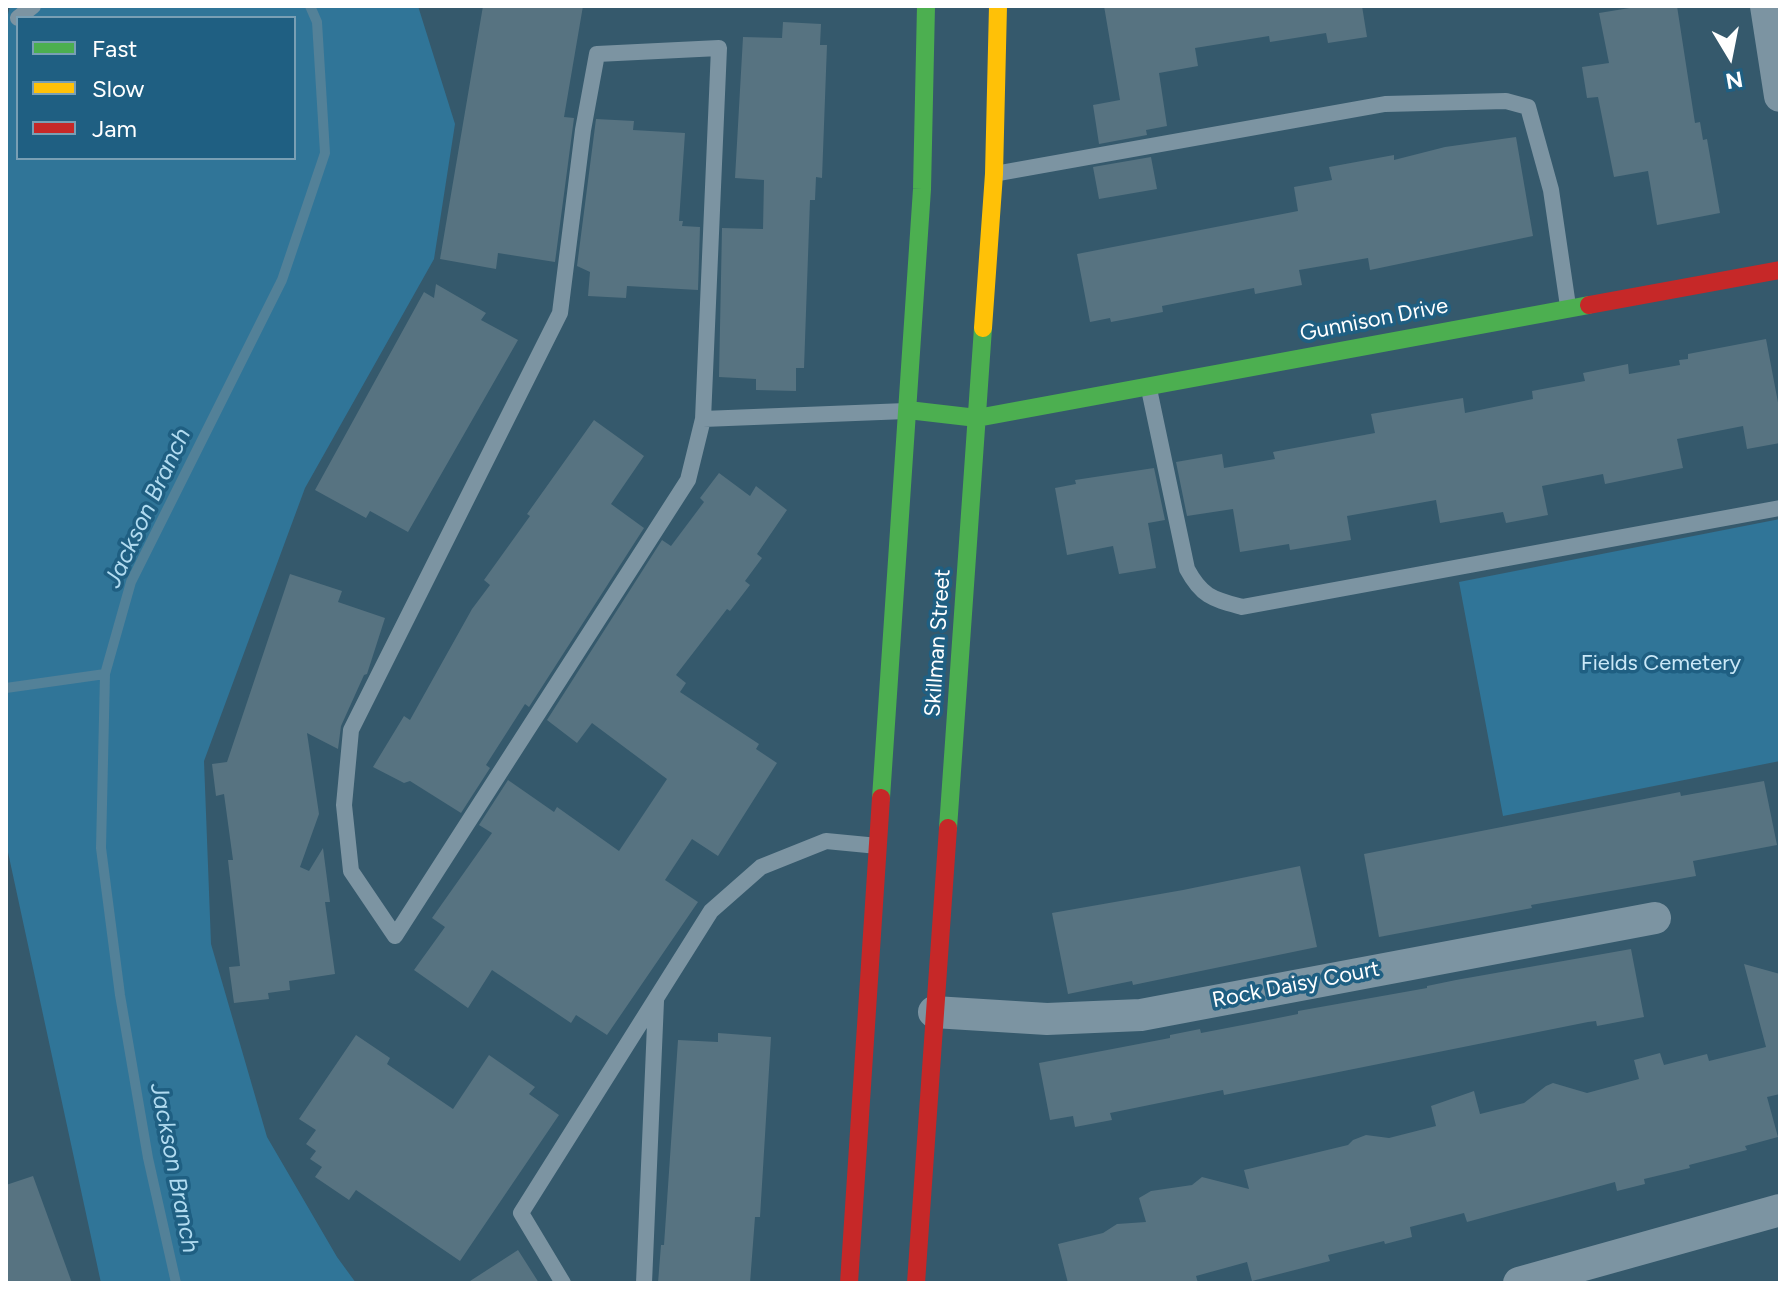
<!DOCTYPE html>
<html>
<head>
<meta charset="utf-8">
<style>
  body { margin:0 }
  #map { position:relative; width:1786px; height:1289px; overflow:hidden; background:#35596c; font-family:Figtree,sans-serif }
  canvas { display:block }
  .frame { position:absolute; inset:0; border:8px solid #fff; pointer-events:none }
  .legend { position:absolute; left:16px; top:16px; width:280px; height:144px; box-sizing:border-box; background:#1f5f82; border:2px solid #799fb4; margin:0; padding:10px 14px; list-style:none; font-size:24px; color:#fff }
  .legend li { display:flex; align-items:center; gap:16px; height:40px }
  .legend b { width:40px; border:2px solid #799fb4 }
  .north { position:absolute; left:1690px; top:16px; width:80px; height:80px; -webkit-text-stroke:6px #1f5f82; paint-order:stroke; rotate:170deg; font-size:22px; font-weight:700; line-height:32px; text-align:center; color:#fff }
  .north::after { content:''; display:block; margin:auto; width:28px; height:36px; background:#fff; clip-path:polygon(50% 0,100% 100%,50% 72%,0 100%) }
</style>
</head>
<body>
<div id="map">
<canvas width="1786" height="1289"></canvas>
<div class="frame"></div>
<ul class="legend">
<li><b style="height:10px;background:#4caf50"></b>Fast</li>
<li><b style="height:10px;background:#ffc107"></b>Slow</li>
<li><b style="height:10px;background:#c62828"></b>Jam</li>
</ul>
<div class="north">N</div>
</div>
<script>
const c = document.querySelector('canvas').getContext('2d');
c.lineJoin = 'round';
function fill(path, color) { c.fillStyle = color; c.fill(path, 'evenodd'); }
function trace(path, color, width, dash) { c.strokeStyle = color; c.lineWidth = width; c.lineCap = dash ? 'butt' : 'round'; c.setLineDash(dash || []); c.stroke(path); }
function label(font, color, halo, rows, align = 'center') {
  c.font = font + ' Figtree,sans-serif'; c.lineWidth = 7; c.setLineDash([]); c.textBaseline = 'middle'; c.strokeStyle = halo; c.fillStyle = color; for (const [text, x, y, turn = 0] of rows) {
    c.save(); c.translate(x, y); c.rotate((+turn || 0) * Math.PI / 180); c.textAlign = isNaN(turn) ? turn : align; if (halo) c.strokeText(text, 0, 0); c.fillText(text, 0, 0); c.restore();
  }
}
const green = new Path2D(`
  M 10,6 L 418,6 L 455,124 L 434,259 L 305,488 L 204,761 L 211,944 L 267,1137 L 337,1257 L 356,1283 L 101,1283 L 6,843 L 6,23 ZM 18,18 L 294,18 L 294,158 L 18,158 Z
  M 1780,519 L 1780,761 L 1503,816 L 1459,582 Z`);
const stream = new Path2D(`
  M 6,688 L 105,674
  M 176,1283 L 148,1158 L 120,995 L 101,848 L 105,674 L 131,582 L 282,280 L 325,153 L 317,22 L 310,6`);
const building = new Path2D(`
  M 483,6 L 583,6 L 564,117 L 574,118 L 555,262 L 498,253 L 496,269 L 440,259 Z
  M 1104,6 L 1362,6 L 1367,37 L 1328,43 L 1326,33 L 1270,42 L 1269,36 L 1195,48 L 1198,66 L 1159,73 L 1167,126 L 1146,130 L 1147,135 L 1099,144 L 1093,105 L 1120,100 Z
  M 1642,6 L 1677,6 L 1695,123 L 1700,122 L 1703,140 L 1707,139 L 1720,213 L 1657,225 L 1648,171 L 1614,177 L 1598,97 L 1587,98 L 1582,67 L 1609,63 L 1599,13 Z
  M 783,22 L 821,24 L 820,45 L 827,45 L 822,178 L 816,177 L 815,200 L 810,200 L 804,368 L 796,368 L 796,391 L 756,390 L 756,379 L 719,377 L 722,228 L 763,229 L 764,180 L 735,178 L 743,37 L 782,38 Z
  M 596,119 L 634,121 L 633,130 L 685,133 L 679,221 L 683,221 L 682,226 L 700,227 L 698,290 L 627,286 L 626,298 L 588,296 L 590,272 L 577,266 Z
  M 1516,137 L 1533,236 L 1370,270 L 1368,258 L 1299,270 L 1302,285 L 1255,294 L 1254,288 L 1162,306 L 1163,312 L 1111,322 L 1110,318 L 1090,322 L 1077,254 L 1298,211 L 1294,187 L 1332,180 L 1329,167 L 1394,155 L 1394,160 L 1445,147 Z
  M 1151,157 L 1157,189 L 1099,199 L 1093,167 Z
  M 436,284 L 486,313 L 481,320 L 518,340 L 408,532 L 370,511 L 366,518 L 315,490 L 424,292 L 434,298 Z
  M 1766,339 L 1780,413 L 1780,443 L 1747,449 L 1743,426 L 1677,439 L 1683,468 L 1605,484 L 1603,474 L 1542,486 L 1548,515 L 1506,523 L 1503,512 L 1440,523 L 1436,500 L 1347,516 L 1351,540 L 1290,550 L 1289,544 L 1240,552 L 1233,509 L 1187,516 L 1176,462 L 1222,454 L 1224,468 L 1275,459 L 1273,452 L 1375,433 L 1371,414 L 1463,398 L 1465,413 L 1533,399 L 1532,391 L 1585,381 L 1583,373 L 1628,364 L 1629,374 L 1680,365 L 1679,360 L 1688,359 L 1688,354 Z
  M 594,420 L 644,456 L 611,504 L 644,528 L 529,707 L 525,704 L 486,765 L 490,768 L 461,813 L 410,781 L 404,783 L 373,767 L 404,716 L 410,720 L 472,609 L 490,585 L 484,580 L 530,516 L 527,514 Z
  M 1154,468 L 1165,520 L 1148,523 L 1156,568 L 1119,574 L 1113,546 L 1067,555 L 1055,488 L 1076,484 L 1075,480 Z
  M 719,473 L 750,496 L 756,486 L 787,510 L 757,554 L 762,558 L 745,581 L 750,585 L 730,611 L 727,609 L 676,675 L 686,683 L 680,692 L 759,744 L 756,749 L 777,763 L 718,856 L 692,839 L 665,880 L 698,902 L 607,1035 L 576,1015 L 571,1023 L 492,970 L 468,1008 L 414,970 L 445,927 L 432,918 L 492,833 L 479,825 L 508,780 L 554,812 L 557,807 L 619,851 L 667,779 L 592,723 L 577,743 L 547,720 L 662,540 L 671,546 L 704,502 L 700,498 Z
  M 290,574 L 342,591 L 338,602 L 385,618 L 367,674 L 364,675 L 341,726 L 338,749 L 307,733 L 319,814 L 300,867 L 309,871 L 323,848 L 330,902 L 325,902 L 335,974 L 289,981 L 290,990 L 268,993 L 269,999 L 234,1003 L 229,967 L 240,966 L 228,860 L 233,860 L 224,794 L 216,796 L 212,764 L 227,762 Z
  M 1764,781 L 1777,845 L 1693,861 L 1696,876 L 1531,905 L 1532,908 L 1379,937 L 1364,854 L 1680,792 L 1681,796 Z
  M 1300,866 L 1317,947 L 1133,985 L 1132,981 L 1068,994 L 1052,913 L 1183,890 Z
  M 1631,949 L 1644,1017 L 1597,1026 L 1596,1021 L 1588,1022 L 1224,1095 L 1223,1090 L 1110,1113 L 1112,1120 L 1075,1127 L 1073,1116 L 1050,1120 L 1039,1063 L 1170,1038 L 1170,1035 L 1200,1029 L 1201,1033 L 1253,1023 L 1298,1014 L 1298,1011 L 1427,988 L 1427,986 L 1456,980 Z
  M 1744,964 L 1780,974 L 1780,1094 L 1767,1097 L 1778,1137 L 1745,1146 L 1747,1150 L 1689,1165 L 1690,1168 L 1644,1179 L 1645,1184 L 1617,1191 L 1615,1182 L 1467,1222 L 1464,1213 L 1410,1227 L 1412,1237 L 1385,1244 L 1384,1241 L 1328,1255 L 1330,1261 L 1252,1281 L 1247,1262 L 1196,1276 L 1198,1283 L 1068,1283 L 1058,1244 L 1103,1233 L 1117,1224 L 1146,1222 L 1139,1198 L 1151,1191 L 1192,1185 L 1202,1177 L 1249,1189 L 1244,1170 L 1348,1145 L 1353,1140 L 1366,1135 L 1389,1138 L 1436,1126 L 1431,1106 L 1474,1091 L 1480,1114 L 1524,1103 L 1546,1086 L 1553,1083 L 1587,1093 L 1639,1079 L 1634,1060 L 1660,1053 L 1664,1065 L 1707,1054 L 1709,1061 L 1766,1047 Z
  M 718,1033 L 771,1037 L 760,1217 L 755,1217 L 750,1283 L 658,1283 L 661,1245 L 664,1245 L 678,1040 L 718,1042 Z
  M 356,1035 L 390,1058 L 387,1064 L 453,1109 L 489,1055 L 535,1087 L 529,1094 L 559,1115 L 460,1261 L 356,1190 L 349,1200 L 315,1177 L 322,1167 L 310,1159 L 316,1151 L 306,1144 L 316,1130 L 299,1119 Z
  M 33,1176 L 72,1283 L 6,1283 L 6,1185 Z
  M 518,1250 L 539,1283 L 467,1283 Z`);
const lane = new Path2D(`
  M 18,18 L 33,6
  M 994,174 L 1385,104 L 1506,101 L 1528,107 L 1551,190 L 1568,306
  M 1149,389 L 1187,569 C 1202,597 1213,599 1242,607 L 1780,508
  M 703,419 L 688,480 L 395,936 L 351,871 L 344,805 L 351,730 L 560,313 L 583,130 L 597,54 L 719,48 L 703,419 L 906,411
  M 563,1283 L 521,1213 L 711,911 L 761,867 L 826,841 L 878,846
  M 644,1283 L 656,1001`);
const street = new Path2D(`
  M 1766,6 L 1780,96
  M 934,1012 L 1047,1019 L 1141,1015 L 1655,918
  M 1519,1283 L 1780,1210`);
const fast = new Path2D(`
  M 908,410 L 977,418 L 1589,305
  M 881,798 L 922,189 L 926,6
  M 948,828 L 983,328`);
const slow = new Path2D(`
  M 983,328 L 994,174 L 998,6`);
const jam = new Path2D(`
  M 1589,305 L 1780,270
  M 849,1283 L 881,798
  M 916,1283 L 948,828`);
const streetNames = [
  ["Gunnison Drive",1374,320,-11],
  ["Skillman Street",938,643,-86],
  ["Rock Daisy Court",1296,985,-11]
];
const parkNames = [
  ["Fields Cemetery",1661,664]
];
const waterNames = [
  ["Jackson Branch",148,508,-65],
  ["Jackson Branch",174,1168,79]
];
fill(green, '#307598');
trace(stream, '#538198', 10);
fill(building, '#577381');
trace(lane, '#7c94a2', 16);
trace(street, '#7c94a2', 32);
trace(fast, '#4caf50', 18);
trace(slow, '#ffc107', 18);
trace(jam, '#c62828', 18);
label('22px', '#fff', '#1f5f82', streetNames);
label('22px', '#cae8f7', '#1f5f82', parkNames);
label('italic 24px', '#b1dbf0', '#1f5f82', waterNames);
</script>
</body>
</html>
